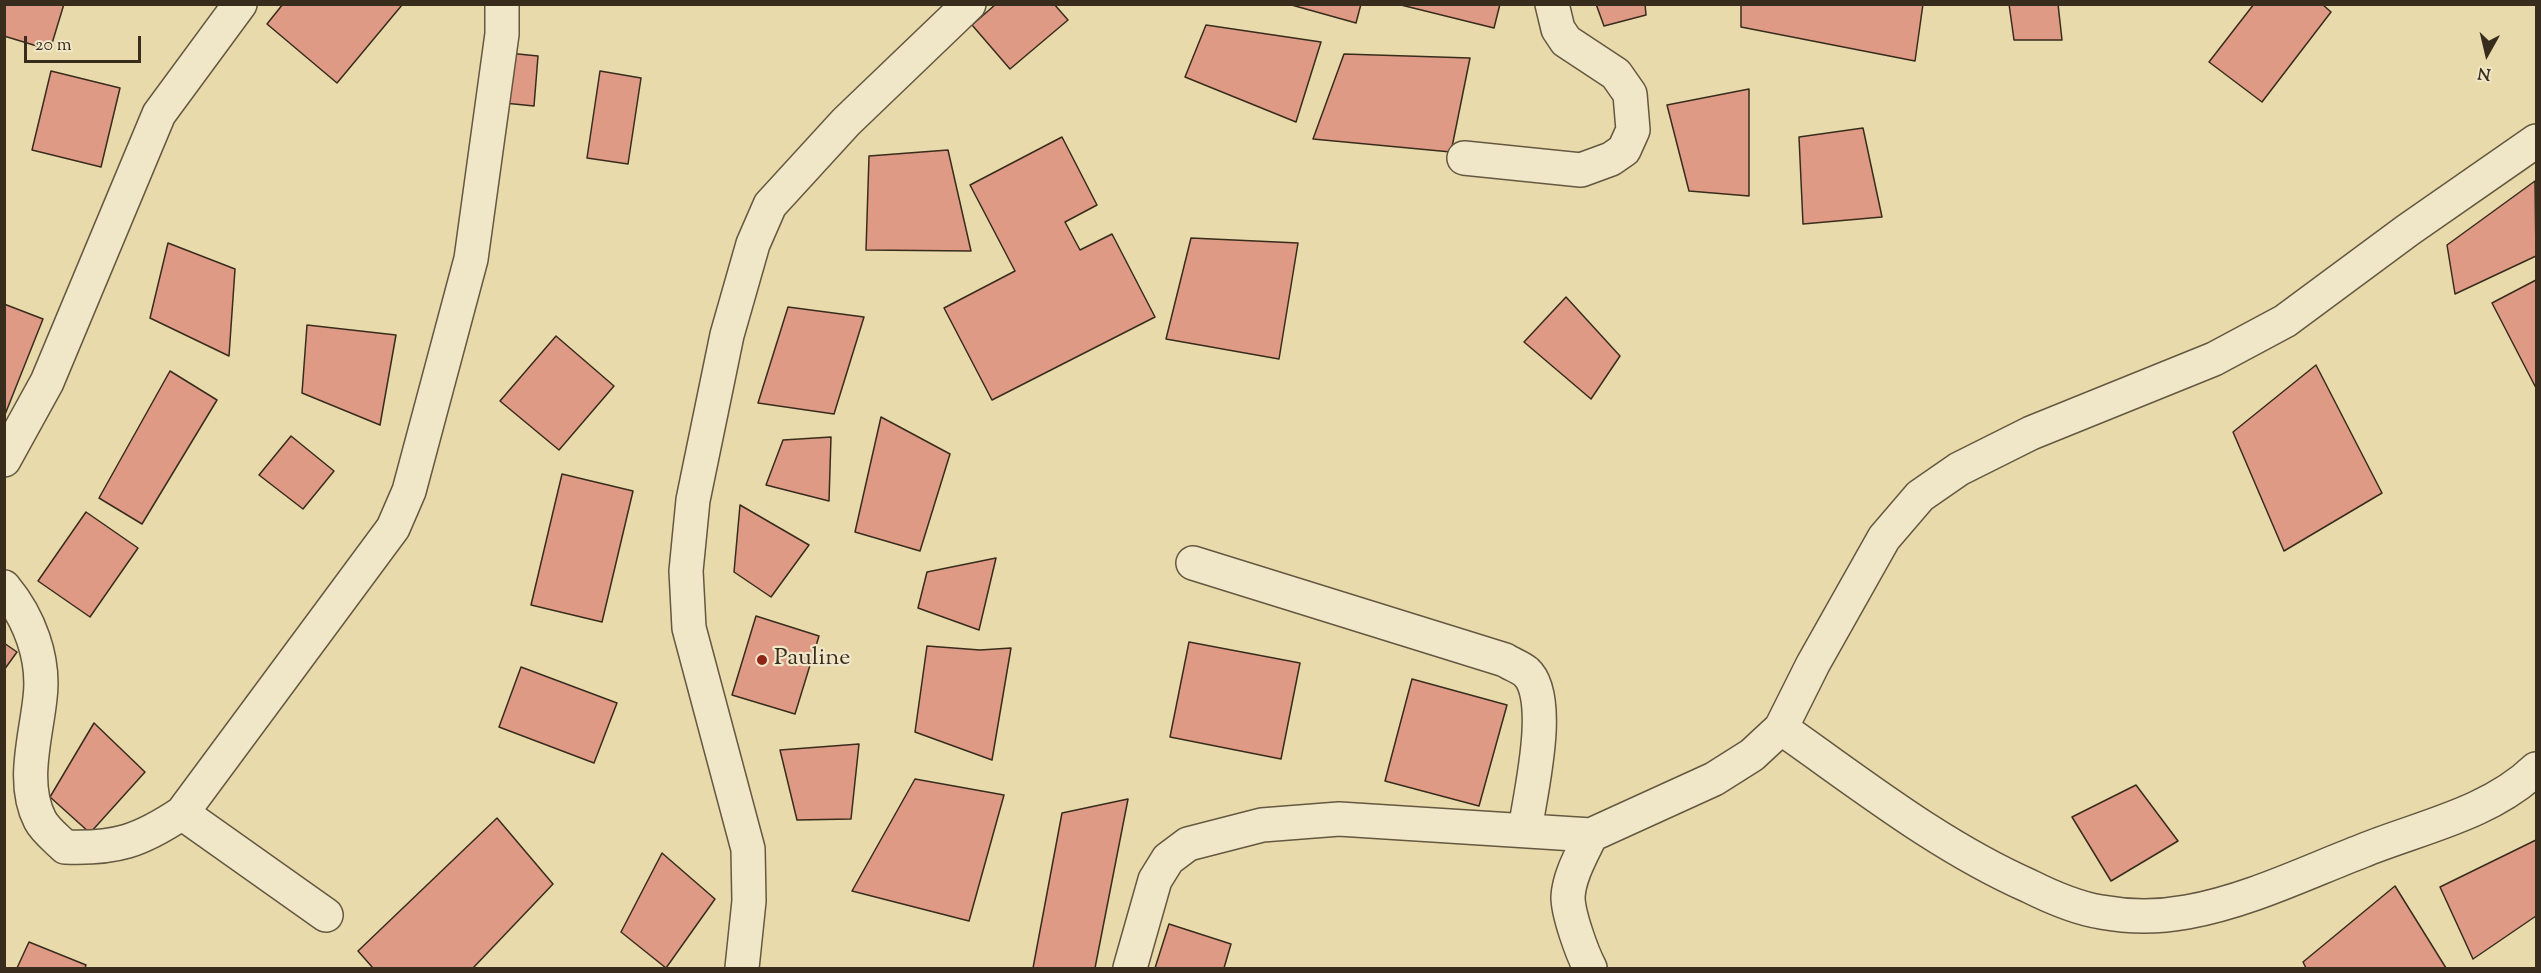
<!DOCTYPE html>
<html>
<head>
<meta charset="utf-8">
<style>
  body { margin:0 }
  #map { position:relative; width:2541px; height:973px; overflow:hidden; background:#e8daab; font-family:"Sorts Mill Goudy",serif }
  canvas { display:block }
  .frame { position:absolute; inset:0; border:6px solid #382c1d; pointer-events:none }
  .north { position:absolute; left:2457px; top:24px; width:60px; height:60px; -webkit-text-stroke:4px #f0e7c8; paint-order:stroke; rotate:188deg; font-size:16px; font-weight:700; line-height:24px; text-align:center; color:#382c1d }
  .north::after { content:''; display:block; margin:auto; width:21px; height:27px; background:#382c1d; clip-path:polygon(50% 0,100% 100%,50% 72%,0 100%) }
  .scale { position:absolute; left:24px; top:36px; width:117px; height:27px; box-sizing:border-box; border:3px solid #382c1d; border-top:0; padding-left:8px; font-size:18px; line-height:21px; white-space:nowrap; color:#382c1d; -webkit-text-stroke:4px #f0e7c8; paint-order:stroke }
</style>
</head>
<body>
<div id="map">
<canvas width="2541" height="973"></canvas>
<div class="frame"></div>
<div class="north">N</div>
<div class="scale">20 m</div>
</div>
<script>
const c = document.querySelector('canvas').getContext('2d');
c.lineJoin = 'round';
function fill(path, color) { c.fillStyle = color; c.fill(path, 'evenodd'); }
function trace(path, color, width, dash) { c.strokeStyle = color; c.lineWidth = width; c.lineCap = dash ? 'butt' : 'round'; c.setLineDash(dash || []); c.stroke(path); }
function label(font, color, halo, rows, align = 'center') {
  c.font = font + ' "Sorts Mill Goudy",serif'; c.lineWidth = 4.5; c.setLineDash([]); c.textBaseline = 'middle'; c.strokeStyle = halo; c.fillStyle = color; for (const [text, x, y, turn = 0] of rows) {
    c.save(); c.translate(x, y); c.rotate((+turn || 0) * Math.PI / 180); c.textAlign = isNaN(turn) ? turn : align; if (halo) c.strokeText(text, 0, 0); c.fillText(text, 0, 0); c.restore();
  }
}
const building = new Path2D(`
  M 4,4 L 64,4 L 50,50 L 4,36 Z
  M 283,4 L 401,4 L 402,5 L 337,83 L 267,24 Z
  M 996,4 L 1054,4 L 1068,20 L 1010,69 L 972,25 Z
  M 1288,4 L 1361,4 L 1356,23 Z
  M 1397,4 L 1500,4 L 1494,28 Z
  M 1596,4 L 1645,4 L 1646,15 L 1604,26 Z
  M 1741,4 L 1923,4 L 1915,61 L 1741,27 Z
  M 2009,4 L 2058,4 L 2062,40 L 2014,40 Z
  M 2254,4 L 2322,4 L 2331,12 L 2262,102 L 2209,62 Z
  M 1206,25 L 1321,42 L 1296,122 L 1185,77 Z
  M 508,53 L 538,56 L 534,106 L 504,103 Z
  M 1344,54 L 1470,58 L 1451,152 L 1313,139 Z
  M 51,71 L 120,88 L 101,167 L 32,150 Z
  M 600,71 L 641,78 L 628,164 L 587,158 Z
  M 1749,89 L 1749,196 L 1689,191 L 1667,105 Z
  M 1863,128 L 1882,217 L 1803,224 L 1799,137 Z
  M 1062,137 L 1097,205 L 1065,222 L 1080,250 L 1112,234 L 1155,317 L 992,400 L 944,308 L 1015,271 L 970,185 Z
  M 948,150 L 971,251 L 866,250 L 869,156 Z
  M 2535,181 L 2536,256 L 2455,294 L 2447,245 Z
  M 1191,238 L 1298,243 L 1279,359 L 1166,339 Z
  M 168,243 L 235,269 L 229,356 L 150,318 Z
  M 2536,280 L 2536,388 L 2492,303 Z
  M 1566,297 L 1620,356 L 1591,399 L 1524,342 Z
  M 4,304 L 43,319 L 4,417 Z
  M 788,307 L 864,317 L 834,414 L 758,403 Z
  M 307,325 L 396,335 L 380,425 L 302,393 Z
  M 556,336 L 614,386 L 559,450 L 500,401 Z
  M 2316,365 L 2382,493 L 2284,551 L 2233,432 Z
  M 170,371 L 217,400 L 142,524 L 99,498 Z
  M 881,417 L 950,454 L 920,551 L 855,532 Z
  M 291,436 L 334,471 L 303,509 L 259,475 Z
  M 831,437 L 829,501 L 766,485 L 783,440 Z
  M 562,474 L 633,491 L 602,622 L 531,605 Z
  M 740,505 L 809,545 L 771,597 L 734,572 Z
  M 86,512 L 138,548 L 90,617 L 38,581 Z
  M 996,558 L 979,630 L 918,608 L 927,572 Z
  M 756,616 L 819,636 L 795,714 L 732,695 Z
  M 1189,642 L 1300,663 L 1281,759 L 1170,737 Z
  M 4,643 L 17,652 L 4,670 Z
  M 927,646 L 980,650 L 1011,648 L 992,760 L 915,732 Z
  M 521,667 L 617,703 L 594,763 L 499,727 Z
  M 1412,679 L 1507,705 L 1479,806 L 1385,781 Z
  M 94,723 L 145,772 L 90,833 L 50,797 Z
  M 859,744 L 851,819 L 797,820 L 780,750 Z
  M 915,779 L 1004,795 L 969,921 L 852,891 Z
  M 2136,785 L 2178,841 L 2111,881 L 2072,817 Z
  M 1128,799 L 1095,968 L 1033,968 L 1062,813 Z
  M 497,818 L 553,884 L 473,968 L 373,968 L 358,951 Z
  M 2536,840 L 2536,916 L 2473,959 L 2440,887 Z
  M 662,853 L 715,899 L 666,968 L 621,932 Z
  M 2395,886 L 2446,968 L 2306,968 L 2303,962 Z
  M 1169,924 L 1231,944 L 1224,968 L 1155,968 Z
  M 29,942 L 86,965 L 85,968 L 17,968 Z`);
const minor = new Path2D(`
  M 1464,158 L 1581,170 L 1611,159 L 1624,150 L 1633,130 L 1630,94 L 1616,74 L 1566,41 L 1558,29 L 1552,4
  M 4,460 L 47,382 L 159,114 L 240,4
  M 1193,563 L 1505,660 C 1511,664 1520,667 1526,672 C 1554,697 1530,795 1525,830
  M 4,587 C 29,617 45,658 40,698 C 36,737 21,783 40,820 C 45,830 57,839 65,847 C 116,849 140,841 182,813 L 393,528 L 409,491 L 471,259 L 502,34 L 502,4
  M 1781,728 C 1861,784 1939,846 2029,886 C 2051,897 2076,908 2101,912 C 2128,917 2160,917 2187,912 C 2248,901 2305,873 2362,851 C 2421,827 2489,814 2536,769
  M 182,813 L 326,915
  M 742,968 L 749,901 L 748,849 L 689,628 L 686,571 L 693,500 L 727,335 L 753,244 L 770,205 L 846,122 L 969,4
  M 1130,968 L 1155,880 L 1168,859 L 1188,844 L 1262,825 L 1339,819 L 1591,835
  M 1590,968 C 1582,953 1568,914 1568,897 C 1569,876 1582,854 1591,835 L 1714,779 L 1752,755 L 1781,728 L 1813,664 L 1884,538 L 1920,496 L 1959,469 L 2031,433 L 2214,359 L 2285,321 L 2408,230 L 2536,141`);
const markers = [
  [762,660,6,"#8f2418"]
];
const poiNames = [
  ["Pauline",774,660]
];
fill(building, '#df9a85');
trace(building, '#382c1d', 1.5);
trace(minor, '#645840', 36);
trace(minor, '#f0e7c8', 33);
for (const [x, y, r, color] of markers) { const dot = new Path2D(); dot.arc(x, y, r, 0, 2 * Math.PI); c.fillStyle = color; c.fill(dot); trace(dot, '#f0e7c8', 2); }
label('24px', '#382c1d', '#f0e7c8', poiNames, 'left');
</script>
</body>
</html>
